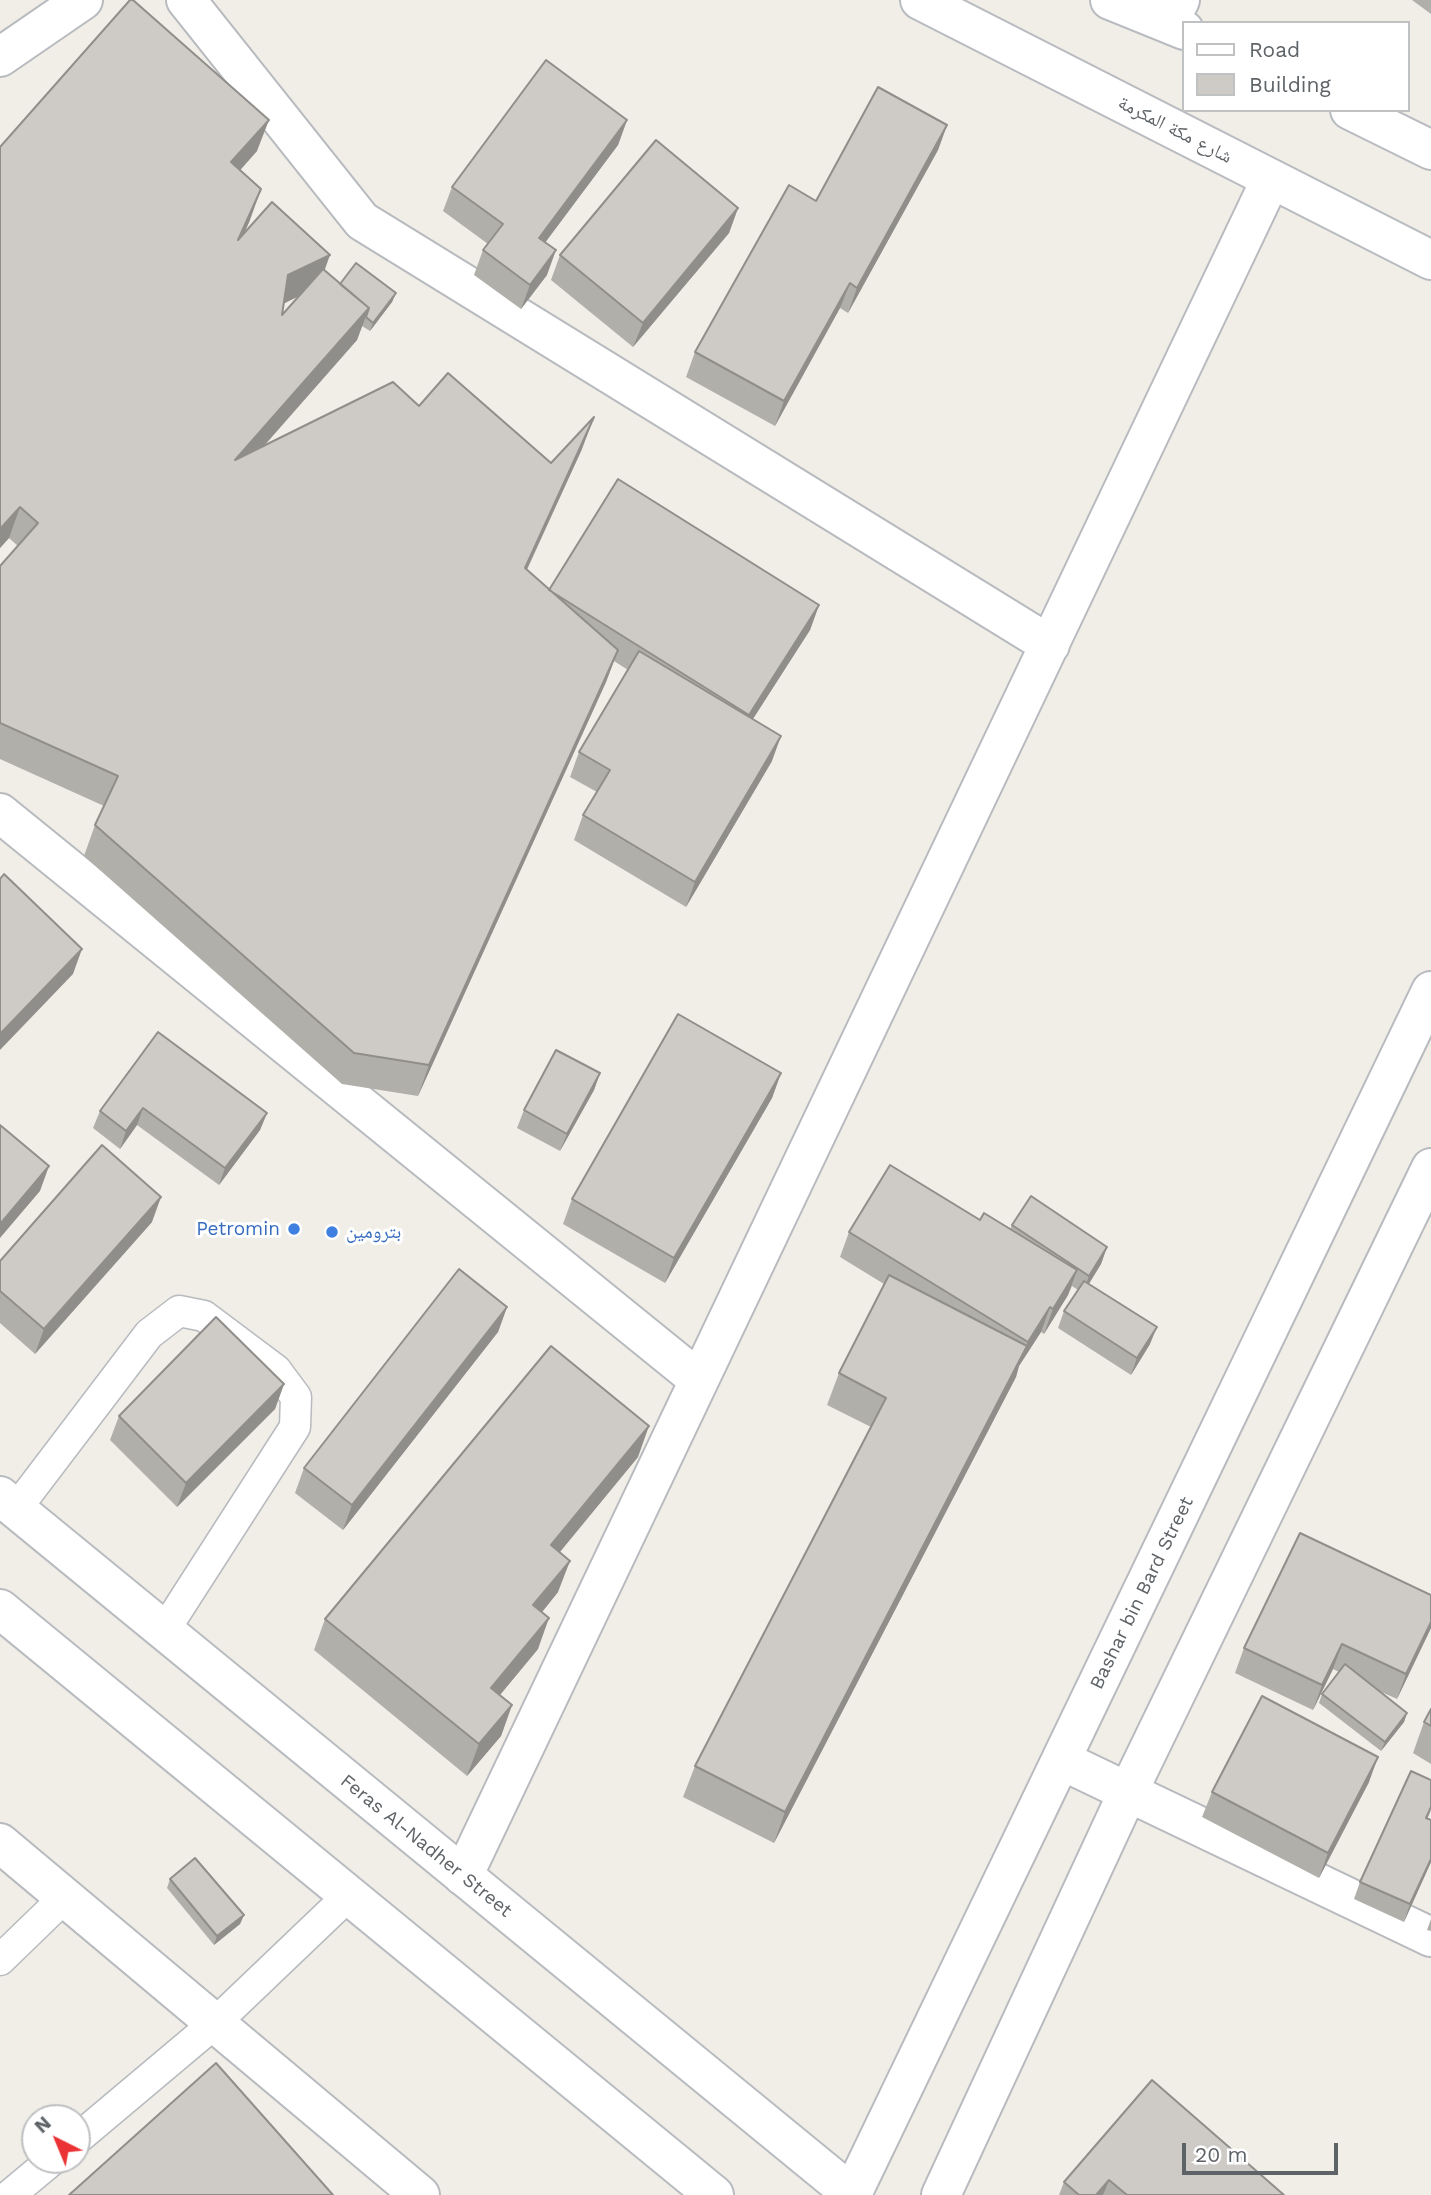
<!DOCTYPE html>
<html>
<head>
<meta charset="utf-8">
<style>
  body { margin:0 }
  #map { position:relative; width:1431px; height:2195px; overflow:hidden; background:#f1eee7; font-family:"Work Sans",sans-serif }
  canvas { display:block }
  .legend { position:absolute; left:1182px; top:21px; width:228px; height:91px; box-sizing:border-box; background:#fff; border:2px solid #bfc1c2; margin:0; padding:9px 12px; list-style:none; font-size:21px; color:#5e6367 }
  .legend li { display:flex; align-items:center; gap:14px; height:35px }
  .legend b { width:35px; border:2px solid #bfc1c2 }
  .north { position:absolute; left:21px; top:2104px; width:70px; height:70px; box-sizing:border-box; background:#fff; border:2px solid #bfc1c2; border-radius:50%; rotate:317deg; font-size:19px; font-weight:700; line-height:28px; text-align:center; color:#5e6367 }
  .north::after { content:''; display:block; margin:auto; width:24px; height:32px; background:#eb3336; clip-path:polygon(50% 0,100% 100%,50% 72%,0 100%) }
  .scale { position:absolute; left:1182px; top:2143px; width:156px; height:32px; box-sizing:border-box; border:4px solid #5e6367; border-top:0; padding-left:9px; font-size:21px; line-height:24px; white-space:nowrap; color:#5e6367; -webkit-text-stroke:5px #fff; paint-order:stroke }
</style>
</head>
<body>
<div id="map">
<canvas width="1431" height="2195"></canvas>
<ul class="legend">
<li><b style="height:9px;background:#fff"></b>Road</li>
<li><b style="height:19px;background:#cecbc6"></b>Building</li>
</ul>
<div class="north">N</div>
<div class="scale">20 m</div>
</div>
<script>
const c = document.querySelector('canvas').getContext('2d');
c.lineJoin = 'round';
function trace(path, color, width, dash) { c.strokeStyle = color; c.lineWidth = width; c.lineCap = dash ? 'butt' : 'round'; c.setLineDash(dash || []); c.stroke(path); }
function fill(path, color) { c.fillStyle = color; c.fill(path, 'evenodd'); }
function label(font, color, halo, rows, align = 'center') {
  c.font = font + ' "Work Sans","Noto Naskh Arabic",sans-serif'; c.lineWidth = 6; c.setLineDash([]); c.textBaseline = 'middle'; c.strokeStyle = halo; c.fillStyle = color; for (const [text, x, y, turn = 0] of rows) {
    c.save(); c.translate(x, y); c.rotate((+turn || 0) * Math.PI / 180); c.textAlign = isNaN(turn) ? turn : align; if (halo) c.strokeText(text, 0, 0); c.fillText(text, 0, 0); c.restore();
  }
}
const lane = new Path2D(`
  M 16,1509 L 149,1334 L 179,1311 L 204,1316 L 276,1370 L 296,1397 L 295,1427 L 164,1631
  M 0,1960 L 65,1897
  M 77,2139 L 215,2023 L 349,1895
  M 10,2195 L 52,2160`);
const street = new Path2D(`
  M 186,0 L 362,221 L 1050,645
  M 1169,22 L 1180,0
  M 0,57 L 83,0
  M 0,813 L 699,1380
  M 1061,1760 L 1431,1937
  M 0,1843 L 420,2195
  M 463,1876 L 1271,179
  M 852,2194 L 1431,991
  M 941,2195 L 1128,1792 L 1431,1168`);
const secondary = new Path2D(`
  M 920,0 L 1431,260
  M 1110,0 L 1184,30
  M 1350,110 L 1431,150
  M 0,1496 L 853,2195
  M 0,1609 L 714,2195`);
const wall = new Path2D(`
  M 1412,0 L 1431,0 L 1431,14 Z
  M 627,120 L 618,145 L 545,242 L 547,275 L 521,309 L 474,275 L 483,250 L 488,244 L 443,211 L 452,187 Z
  M 947,125 L 938,150 L 848,313 L 840,308 L 775,426 L 686,377 L 695,352 L 816,201 Z
  M 0,147 L 257,151 L 240,170 L 250,220 L 244,234 L 325,270 L 340,284 L 396,293 L 392,302 L 370,331 L 362,326 L 357,340 L 264,446 L 419,406 L 551,463 L 582,449 L 527,570 L 549,589 L 819,605 L 810,630 L 753,719 L 772,761 L 686,907 L 574,840 L 583,815 L 597,792 L 570,777 L 579,752 L 628,670 L 614,661 L 606,682 L 418,1096 L 342,1084 L 84,856 L 95,825 L 104,806 L 0,759 L 0,566 L 18,546 L 9,538 L 0,548 ZM 299,296 L 282,315 L 284,303 Z
  M 738,208 L 729,233 L 633,347 L 551,280 L 560,255 Z
  M 158,1032 L 267,1113 L 260,1130 L 219,1185 L 137,1125 L 120,1149 L 93,1128 L 100,1111 Z
  M 600,1073 L 594,1090 L 560,1151 L 517,1128 L 524,1110 Z
  M 781,1073 L 772,1098 L 665,1283 L 563,1224 L 572,1199 Z
  M 980,1220 L 1010,1229 L 1012,1225 L 1107,1247 L 1101,1264 L 1089,1284 L 1150,1344 L 1131,1375 L 1058,1328 L 1064,1311 L 1078,1290 L 1072,1286 L 1068,1295 L 1044,1334 L 1041,1332 L 1019,1366 L 1016,1377 L 774,1843 L 683,1797 L 695,1766 L 871,1427 L 827,1405 L 839,1373 L 884,1284 L 840,1257 L 849,1232 Z
  M 152,1222 L 35,1354 L 0,1323 L 0,1261 Z
  M 507,1307 L 498,1332 L 343,1530 L 295,1493 L 304,1468 Z
  M 284,1384 L 275,1409 L 177,1507 L 110,1440 L 119,1416 Z
  M 638,1457 L 560,1552 L 558,1592 L 542,1612 L 538,1649 L 500,1695 L 512,1705 L 501,1736 L 467,1776 L 314,1650 L 325,1619 Z
  M 1431,1628 L 1397,1699 L 1377,1690 L 1407,1713 L 1404,1722 L 1381,1751 L 1319,1703 L 1322,1694 L 1339,1672 L 1333,1669 L 1313,1710 L 1235,1673 L 1244,1648 Z
  M 1431,1709 L 1431,1764 L 1413,1753 L 1424,1722 Z
  M 1369,1782 L 1319,1878 L 1202,1817 L 1212,1792 Z
  M 1431,1811 L 1427,1819 L 1431,1862 L 1404,1922 L 1354,1899 L 1360,1882 Z
  M 170,1879 L 244,1915 L 240,1924 L 214,1945 L 167,1888 Z
  M 1431,1919 L 1431,1931 L 1427,1930 Z
  M 1152,2080 L 1284,2195 L 1059,2195 L 1064,2182 Z`);
const shadedWall = new Path2D(`
  M 269,120 L 257,151 L 220,193 L 231,162 Z
  M 627,120 L 618,145 L 530,263 L 539,238 Z
  M 947,125 L 938,150 L 848,313 L 857,288 Z
  M 261,189 L 250,220 L 227,272 L 238,240 Z
  M 738,208 L 729,233 L 633,347 L 643,323 Z
  M 556,250 L 547,275 L 521,309 L 530,285 Z
  M 330,255 L 319,286 L 277,307 L 288,275 Z
  M 850,283 L 840,308 L 775,426 L 784,401 Z
  M 396,293 L 392,302 L 370,331 L 373,323 Z
  M 369,308 L 357,340 L 224,491 L 235,460 Z
  M 594,417 L 582,449 L 513,599 L 525,568 Z
  M 20,507 L 9,538 L 0,548 L 0,529 Z
  M 819,605 L 810,630 L 740,739 L 749,715 Z
  M 618,650 L 606,682 L 418,1096 L 429,1065 Z
  M 781,736 L 772,761 L 686,907 L 695,882 Z
  M 82,949 L 73,974 L 0,1050 L 0,1034 Z
  M 600,1073 L 594,1090 L 560,1151 L 567,1134 Z
  M 781,1073 L 772,1098 L 665,1283 L 674,1258 Z
  M 143,1108 L 137,1125 L 120,1149 L 126,1131 Z
  M 267,1113 L 260,1130 L 219,1185 L 225,1168 Z
  M 49,1166 L 40,1191 L 0,1238 L 0,1224 Z
  M 161,1197 L 152,1222 L 35,1354 L 44,1329 Z
  M 1107,1247 L 1101,1264 L 1083,1293 L 1089,1276 Z
  M 1077,1270 L 1068,1295 L 1044,1334 L 1053,1309 Z
  M 507,1307 L 498,1332 L 343,1530 L 352,1505 Z
  M 1050,1307 L 1041,1332 L 1019,1366 L 1016,1377 L 774,1843 L 785,1812 L 1028,1342 Z
  M 1157,1327 L 1150,1344 L 1131,1375 L 1137,1358 Z
  M 284,1384 L 275,1409 L 177,1507 L 186,1483 Z
  M 649,1426 L 638,1457 L 540,1576 L 551,1545 Z
  M 570,1561 L 558,1592 L 522,1637 L 533,1605 Z
  M 549,1618 L 538,1649 L 480,1719 L 491,1688 Z
  M 1431,1622 L 1431,1628 L 1397,1699 L 1406,1674 Z
  M 1342,1644 L 1333,1669 L 1313,1710 L 1322,1685 Z
  M 512,1705 L 501,1736 L 467,1776 L 479,1744 Z
  M 1407,1713 L 1404,1722 L 1381,1751 L 1385,1742 Z
  M 1378,1757 L 1369,1782 L 1319,1878 L 1328,1853 Z
  M 1431,1859 L 1431,1862 L 1404,1922 L 1410,1904 Z
  M 244,1915 L 240,1924 L 214,1945 L 217,1936 Z
  M 1109,2180 L 1103,2195 L 1096,2195 Z`);
const building = new Path2D(`
  M 130,0 L 133,0 L 269,120 L 231,162 L 261,189 L 238,240 L 272,202 L 330,255 L 288,275 L 282,315 L 323,269 L 369,308 L 235,460 L 393,382 L 419,406 L 448,373 L 551,463 L 594,417 L 525,568 L 618,650 L 429,1065 L 354,1053 L 95,825 L 118,776 L 0,723 L 0,566 L 38,523 L 20,507 L 0,529 L 0,147 Z
  M 546,60 L 627,120 L 539,238 L 556,250 L 530,285 L 483,250 L 503,224 L 452,187 Z
  M 878,87 L 947,125 L 857,288 L 850,283 L 784,401 L 695,352 L 789,185 L 816,201 Z
  M 656,140 L 738,208 L 643,323 L 560,255 Z
  M 356,263 L 396,293 L 373,323 L 366,317 L 369,308 L 340,284 Z
  M 618,479 L 819,605 L 749,715 L 549,590 Z
  M 639,651 L 781,736 L 695,882 L 583,815 L 610,770 L 579,752 Z
  M 4,874 L 82,949 L 0,1034 L 0,879 Z
  M 678,1014 L 781,1073 L 674,1258 L 572,1199 Z
  M 158,1032 L 267,1113 L 225,1168 L 143,1108 L 126,1131 L 100,1111 Z
  M 556,1050 L 600,1073 L 567,1134 L 524,1110 Z
  M 0,1125 L 49,1166 L 0,1224 Z
  M 102,1145 L 161,1197 L 44,1329 L 0,1291 L 0,1261 Z
  M 890,1165 L 980,1220 L 984,1213 L 1077,1270 L 1053,1309 L 1050,1307 L 1028,1342 L 849,1232 Z
  M 1031,1196 L 1107,1247 L 1089,1276 L 1012,1225 Z
  M 459,1269 L 507,1307 L 352,1505 L 304,1468 Z
  M 889,1275 L 1027,1346 L 785,1812 L 695,1766 L 886,1398 L 839,1373 Z
  M 1084,1281 L 1157,1327 L 1137,1358 L 1064,1311 Z
  M 216,1317 L 284,1384 L 186,1483 L 119,1416 Z
  M 551,1346 L 649,1426 L 551,1545 L 570,1561 L 533,1605 L 549,1618 L 491,1688 L 512,1705 L 479,1744 L 325,1619 Z
  M 1300,1533 L 1431,1595 L 1431,1622 L 1406,1674 L 1342,1644 L 1322,1685 L 1244,1648 Z
  M 1345,1664 L 1407,1713 L 1385,1742 L 1322,1694 Z
  M 1262,1696 L 1378,1757 L 1328,1853 L 1212,1792 Z
  M 1431,1709 L 1431,1726 L 1424,1722 Z
  M 1411,1771 L 1431,1780 L 1431,1807 L 1426,1818 L 1431,1820 L 1431,1859 L 1410,1904 L 1360,1882 Z
  M 195,1858 L 244,1915 L 217,1936 L 170,1879 Z
  M 216,2063 L 333,2195 L 69,2195 Z
  M 1152,2080 L 1284,2195 L 1127,2195 L 1109,2180 L 1096,2195 L 1079,2195 L 1064,2182 Z`);
const markers = [
  [294,1229,7,"#3f7fe0"],
  [332,1232,7,"#3f7fe0"]
];
const streetNames = [
  ["شارع مكة المكرمة",1175,130,27],
  ["Bashar bin Bard Street",1142,1593,-64],
  ["Feras Al-Nadher Street",426,1846,39]
];
const shopNames = [
  ["Petromin",280,1229],
  ["بترومين",346,1232,"left"]
];
trace(lane, '#b7babe', 33);
trace(street, '#b7babe', 42);
trace(secondary, '#b8bcc1', 42);
trace(lane, '#fff', 30);
trace(street, '#fff', 38);
trace(secondary, '#fff', 38);
fill(wall, '#b1afaa');
fill(shadedWall, '#908e8b');
fill(building, '#cecbc6');
trace(building, '#908e8b', 2);
for (const [x, y, r, color] of markers) { const dot = new Path2D(); dot.arc(x, y, r, 0, 2 * Math.PI); c.fillStyle = color; c.fill(dot); trace(dot, '#fff', 2.5); }
label('19px', '#5e6367', '#fff', streetNames);
label('19px', '#366cbe', '#fff', shopNames, 'right');
</script>
</body>
</html>
